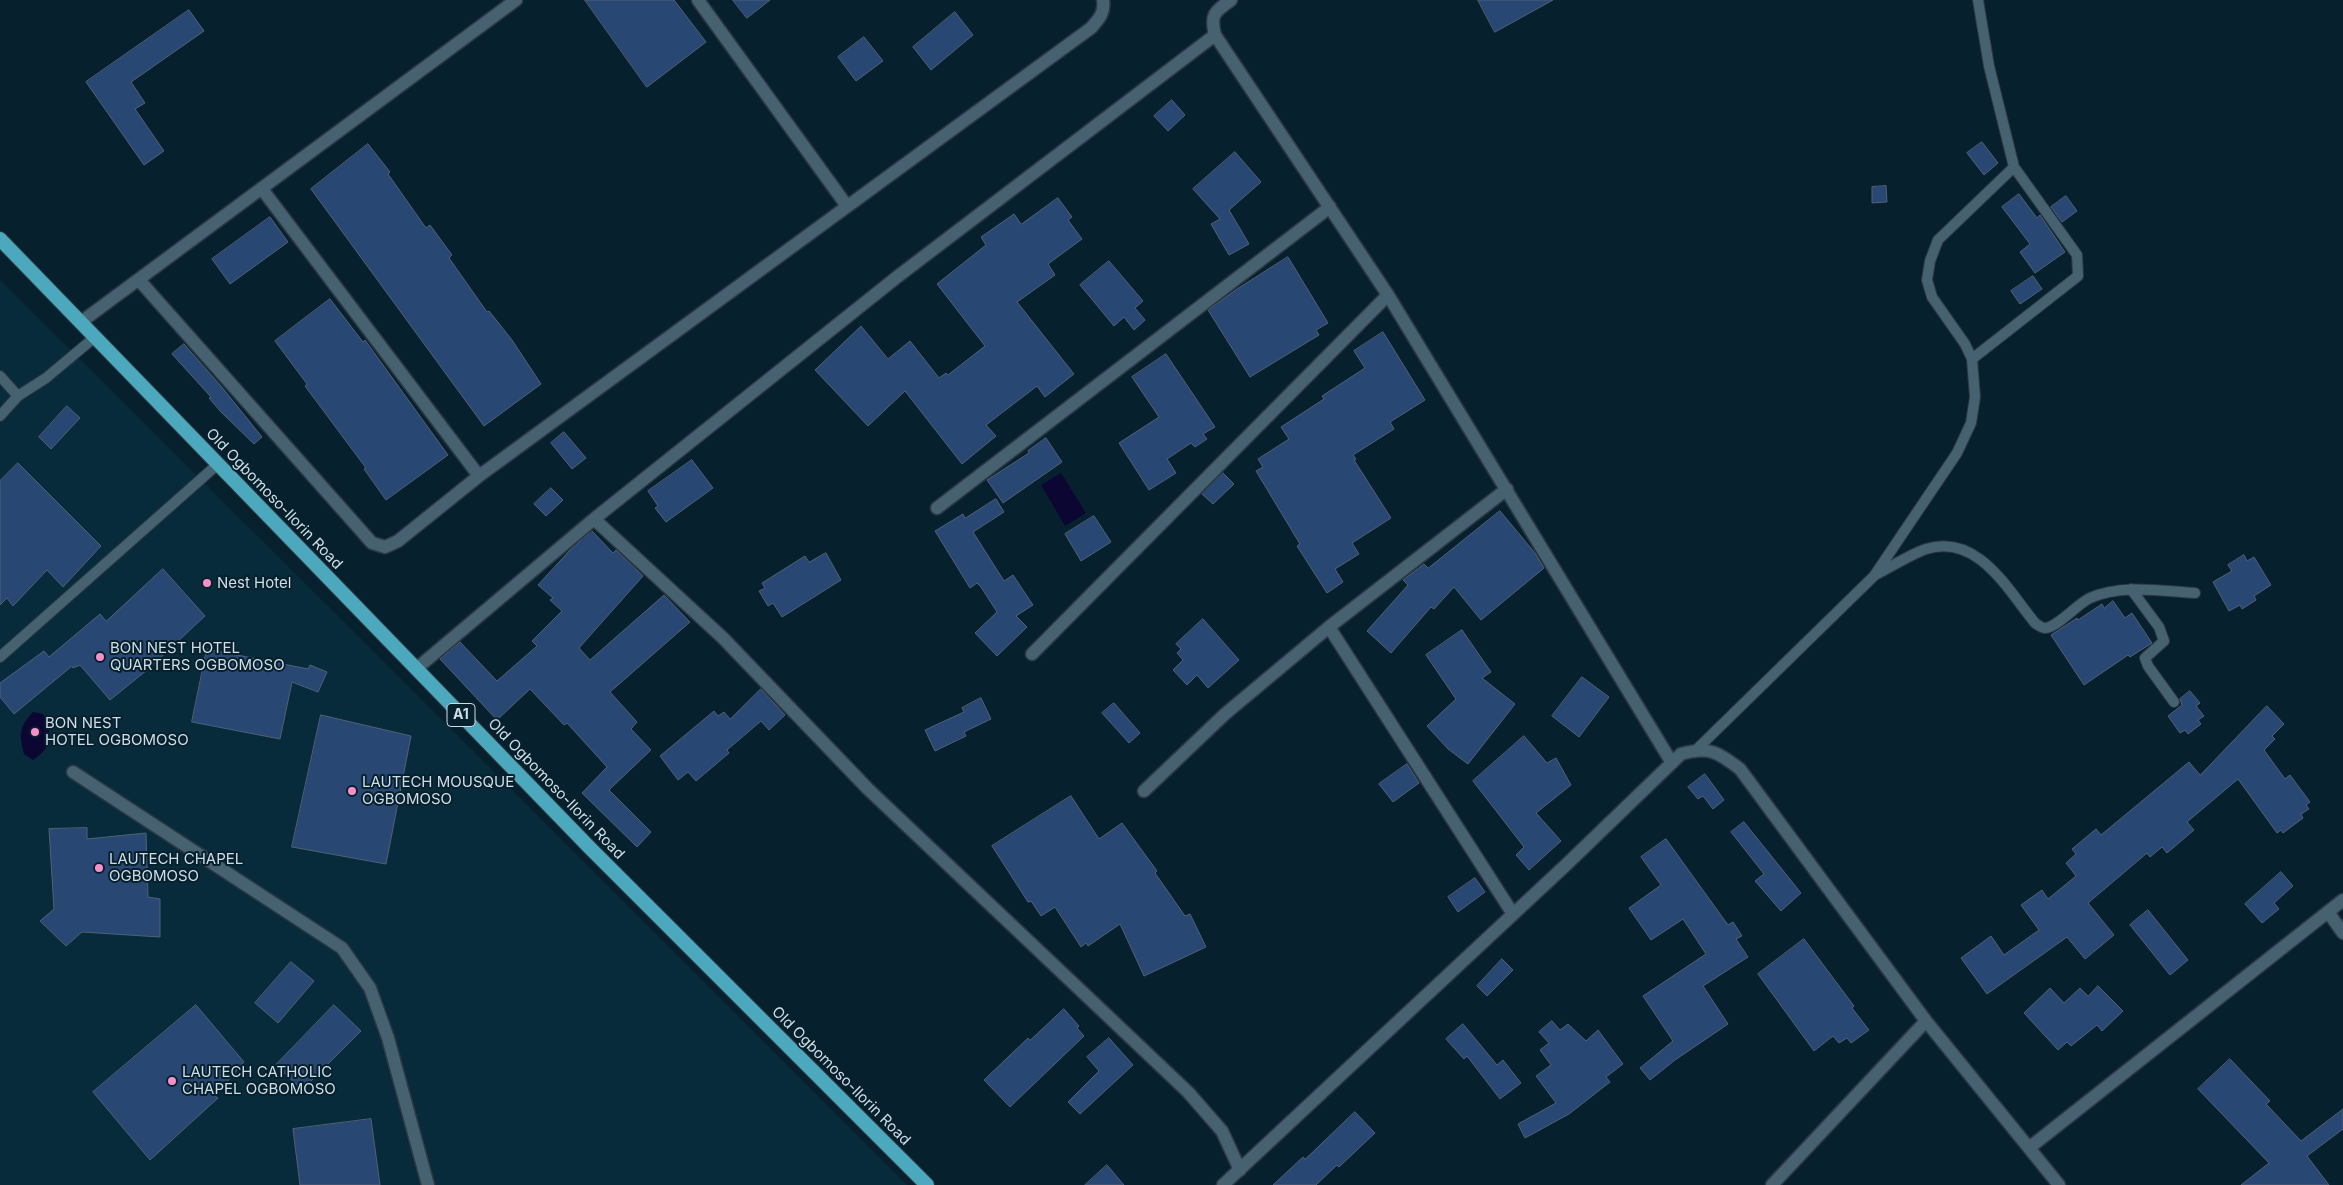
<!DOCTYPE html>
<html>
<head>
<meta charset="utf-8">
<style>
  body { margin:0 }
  canvas { display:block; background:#07202d }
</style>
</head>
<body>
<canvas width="2343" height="1185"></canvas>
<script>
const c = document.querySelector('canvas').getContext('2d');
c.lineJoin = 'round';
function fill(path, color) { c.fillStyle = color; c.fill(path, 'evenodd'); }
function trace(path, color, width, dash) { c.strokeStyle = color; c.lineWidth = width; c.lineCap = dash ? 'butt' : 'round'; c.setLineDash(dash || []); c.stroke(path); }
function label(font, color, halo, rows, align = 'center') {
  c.font = font + ' Inter,sans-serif'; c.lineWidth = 4; c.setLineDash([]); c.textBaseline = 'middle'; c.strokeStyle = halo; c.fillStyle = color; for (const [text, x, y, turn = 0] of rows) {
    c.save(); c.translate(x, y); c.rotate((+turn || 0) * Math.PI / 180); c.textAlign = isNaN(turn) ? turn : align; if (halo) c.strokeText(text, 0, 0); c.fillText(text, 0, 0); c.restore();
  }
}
const built = new Path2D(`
  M 0,280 L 343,621 L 907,1185 L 0,1185 Z`);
const water = new Path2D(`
  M 1061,473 L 1086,513 L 1065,526 L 1041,485 Z
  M 33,712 L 43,714 C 54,732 52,748 33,760 L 24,754 C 19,734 19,727 33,712 Z`);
const building = new Path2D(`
  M 585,0 L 674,0 L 706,42 L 647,87 Z
  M 733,0 L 770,0 L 747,18 Z
  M 1478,0 L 1553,0 L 1495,32 Z
  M 189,10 L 204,31 L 131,82 L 145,103 L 135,109 L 164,151 L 144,165 L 86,82 Z
  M 955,12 L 973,35 L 931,70 L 913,47 Z
  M 864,37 L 883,61 L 856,81 L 838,57 Z
  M 1172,100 L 1185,115 L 1168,131 L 1154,116 Z
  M 1982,142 L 1998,163 L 1984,175 L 1967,153 Z
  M 368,144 L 390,172 L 388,174 L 426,228 L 430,225 L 452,255 L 449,258 L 487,312 L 489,311 L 512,340 L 541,384 L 484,426 L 311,189 Z
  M 1235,152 L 1261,182 L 1229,210 L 1249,244 L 1229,255 L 1211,224 L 1220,219 L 1193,189 Z
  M 1886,186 L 1887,202 L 1872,203 L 1872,187 Z
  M 2019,194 L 2037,218 L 2040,215 L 2065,252 L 2035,273 L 2020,252 L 2030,244 L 2002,207 Z
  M 2066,196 L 2077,211 L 2062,222 L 2051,207 Z
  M 1058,198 L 1072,217 L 1068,220 L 1082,239 L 1048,264 L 1055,275 L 1017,302 L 1074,374 L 1045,397 L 1037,386 L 986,425 L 996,436 L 962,464 L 905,391 L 868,426 L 815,370 L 861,326 L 888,359 L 910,341 L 939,378 L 946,373 L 948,375 L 985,346 L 937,284 L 986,245 L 981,237 L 1014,214 L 1021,224 Z
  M 270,217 L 288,242 L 230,284 L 212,259 Z
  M 1288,257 L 1328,323 L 1316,330 L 1319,335 L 1250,377 L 1208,310 L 1237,289 Z
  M 1109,261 L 1143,301 L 1135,308 L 1145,320 L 1134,330 L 1124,317 L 1114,326 L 1080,285 Z
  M 2033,276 L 2042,289 L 2020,304 L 2011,291 Z
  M 330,299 L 363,342 L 365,340 L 448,455 L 386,500 L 364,469 L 366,468 L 305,386 L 307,384 L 275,341 Z
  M 1383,332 L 1425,400 L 1390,422 L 1394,429 L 1353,455 L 1356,459 L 1354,460 L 1391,518 L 1352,543 L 1359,554 L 1335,569 L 1343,582 L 1327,593 L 1297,546 L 1300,544 L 1256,471 L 1263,467 L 1258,459 L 1289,439 L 1281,427 L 1324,399 L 1322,396 L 1365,368 L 1354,351 Z
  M 184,344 L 221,386 L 262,437 L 254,444 L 221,412 L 209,398 L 211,397 L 172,354 Z
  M 1166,354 L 1215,427 L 1203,434 L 1207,439 L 1195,447 L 1191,443 L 1167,459 L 1176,473 L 1149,490 L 1119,443 L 1159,417 L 1132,377 Z
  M 67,406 L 80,418 L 51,449 L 39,437 Z
  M 564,432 L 586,458 L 572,469 L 551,443 Z
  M 1046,438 L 1062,462 L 1003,503 L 987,480 L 1029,453 L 1028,451 Z
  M 692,460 L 713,488 L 666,522 L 655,508 L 658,506 L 648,491 Z
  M 18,463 L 101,546 L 63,587 L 47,570 L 13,606 L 7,598 L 0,605 L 0,481 Z
  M 1223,473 L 1234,484 L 1213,504 L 1202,494 Z
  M 551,488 L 563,500 L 546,516 L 534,504 Z
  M 996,499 L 1004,512 L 973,532 L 1004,581 L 1013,575 L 1033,605 L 1016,616 L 1027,627 L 997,656 L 975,633 L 997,612 L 981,587 L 977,583 L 970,588 L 935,531 L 963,514 L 965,518 Z
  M 1500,511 L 1535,553 L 1544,568 L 1481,620 L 1454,587 L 1434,609 L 1431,607 L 1391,653 L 1367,631 L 1408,585 L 1403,580 L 1424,564 L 1428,568 Z
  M 1094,516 L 1111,542 L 1081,561 L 1065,534 Z
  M 592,531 L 613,553 L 616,550 L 643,576 L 579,648 L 590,660 L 664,595 L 690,622 L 610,692 L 637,722 L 631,729 L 651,750 L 609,790 L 651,832 L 637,847 L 582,793 L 607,767 L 567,723 L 564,725 L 530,689 L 497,720 L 440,659 L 460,642 L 497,681 L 537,646 L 532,641 L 562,611 L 550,600 L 553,598 L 538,585 L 570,550 Z
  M 826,553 L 841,580 L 782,617 L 773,603 L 768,606 L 759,591 L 765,588 L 762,583 L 805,556 L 809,562 Z
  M 2244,555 L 2247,561 L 2254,557 L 2271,585 L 2254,596 L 2256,600 L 2242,609 L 2240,605 L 2229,611 L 2213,582 L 2232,571 L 2228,565 Z
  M 163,569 L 205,616 L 147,670 L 110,700 L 80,665 L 73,668 L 72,666 L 14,714 L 0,697 L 0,683 L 44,651 L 49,657 L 100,614 L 106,621 Z
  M 2113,601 L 2125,618 L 2132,613 L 2152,643 L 2130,657 L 2128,655 L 2084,685 L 2051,635 L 2077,618 L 2078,620 L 2102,604 L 2104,608 Z
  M 1203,619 L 1239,660 L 1208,688 L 1197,675 L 1187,685 L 1173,670 L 1183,660 L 1177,653 L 1181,649 L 1176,644 Z
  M 1462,630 L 1491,672 L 1482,678 L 1515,704 L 1468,764 L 1448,749 L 1427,726 L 1456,699 L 1426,655 Z
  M 207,649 L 308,669 L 310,665 L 327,672 L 318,692 L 292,682 L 280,739 L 192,722 Z
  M 1582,677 L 1609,697 L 1579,737 L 1552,716 Z
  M 761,689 L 785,715 L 769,730 L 761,721 L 727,750 L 729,753 L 696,781 L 688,772 L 678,780 L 660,756 L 714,711 L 718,716 L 724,712 L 730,719 Z
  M 2190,691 L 2200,703 L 2196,706 L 2204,716 L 2198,720 L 2201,724 L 2188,734 L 2185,730 L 2180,733 L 2168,716 L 2182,705 L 2180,699 Z
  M 981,698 L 991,719 L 964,732 L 966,736 L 935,751 L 925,730 L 964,712 L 962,708 Z
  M 1114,703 L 1140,733 L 1129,743 L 1102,713 Z
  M 2267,706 L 2284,724 L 2272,736 L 2275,739 L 2264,750 L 2285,779 L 2290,775 L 2310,802 L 2306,805 L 2309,809 L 2301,814 L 2303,818 L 2283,833 L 2281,830 L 2277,833 L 2238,779 L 2187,822 L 2194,830 L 2167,853 L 2162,847 L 2150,857 L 2147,853 L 2088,903 L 2114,935 L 2085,959 L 2067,937 L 1987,994 L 1961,958 L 1991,936 L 2004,955 L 2039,930 L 2021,905 L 2042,890 L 2048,899 L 2076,876 L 2066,863 L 2076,854 L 2072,849 L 2096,829 L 2101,835 L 2189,762 L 2200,775 Z
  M 321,715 L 411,736 L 386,864 L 292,847 Z
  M 1524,736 L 1547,763 L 1556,758 L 1571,785 L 1536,813 L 1561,841 L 1529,870 L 1516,855 L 1524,847 L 1473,781 Z
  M 1407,764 L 1419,783 L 1393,802 L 1379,784 Z
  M 1705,774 L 1724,800 L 1713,809 L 1703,796 L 1698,799 L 1688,787 Z
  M 1071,796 L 1099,839 L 1122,823 L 1157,871 L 1155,873 L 1185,916 L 1190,914 L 1206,947 L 1144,976 L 1120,924 L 1088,946 L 1086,943 L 1081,947 L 1055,907 L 1041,916 L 1031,901 L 1028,902 L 992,846 Z
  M 1744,822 L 1801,893 L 1781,911 L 1755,881 L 1764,874 L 1731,832 Z
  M 87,828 L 87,839 L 146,833 L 148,897 L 160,899 L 160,937 L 82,932 L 66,946 L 40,921 L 54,909 L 49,829 Z
  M 1666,839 L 1728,925 L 1733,922 L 1742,936 L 1736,939 L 1748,957 L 1703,986 L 1728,1024 L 1675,1060 L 1650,1080 L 1640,1068 L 1673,1041 L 1643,996 L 1706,954 L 1683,919 L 1651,940 L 1629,908 L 1661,885 L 1641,857 Z
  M 2281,872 L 2293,886 L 2274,903 L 2279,909 L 2262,923 L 2245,904 Z
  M 1475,878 L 1485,892 L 1458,912 L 1448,897 Z
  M 2148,910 L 2188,960 L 2170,975 L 2130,925 Z
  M 1804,939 L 1854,1006 L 1852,1008 L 1869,1030 L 1851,1043 L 1847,1038 L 1839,1043 L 1833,1036 L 1814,1051 L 1758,974 Z
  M 1502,959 L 1513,970 L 1487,996 L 1477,986 Z
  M 291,962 L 314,981 L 278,1023 L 255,1003 Z
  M 2098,986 L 2123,1011 L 2102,1031 L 2097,1025 L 2071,1046 L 2067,1042 L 2058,1050 L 2024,1013 L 2050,988 L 2064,1003 L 2080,988 L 2088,996 Z
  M 196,1005 L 244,1062 L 215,1096 L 218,1098 L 150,1160 L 93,1092 Z
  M 334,1005 L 361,1031 L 302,1090 L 276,1065 Z
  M 1064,1009 L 1079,1026 L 1077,1028 L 1084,1036 L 1010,1107 L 984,1080 L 1028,1038 L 1030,1040 Z
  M 1552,1021 L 1560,1030 L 1568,1024 L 1586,1041 L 1598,1030 L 1623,1064 L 1606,1077 L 1610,1082 L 1569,1114 L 1525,1138 L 1518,1124 L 1556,1103 L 1536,1076 L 1551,1065 L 1540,1050 L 1549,1043 L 1539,1032 Z
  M 1463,1024 L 1497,1065 L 1503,1060 L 1521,1083 L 1500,1099 L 1467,1056 L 1464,1059 L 1446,1039 Z
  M 1109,1038 L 1133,1065 L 1080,1114 L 1068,1102 L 1099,1071 L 1087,1057 Z
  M 2230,1059 L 2270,1101 L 2266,1104 L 2301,1141 L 2343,1109 L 2343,1129 L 2307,1156 L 2329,1185 L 2241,1185 L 2269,1163 L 2198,1089 Z
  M 1355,1112 L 1375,1133 L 1339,1167 L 1337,1165 L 1316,1185 L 1273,1185 L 1303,1157 L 1305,1159 Z
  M 371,1119 L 380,1185 L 300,1185 L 293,1129 Z
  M 1107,1165 L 1124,1185 L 1085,1185 Z`);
const service = new Path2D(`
  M 1972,359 L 2078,276 L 2077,255 L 2014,167 L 1989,66 L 1978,0
  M 0,376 L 18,396 L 46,378 L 95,337
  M 0,416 L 18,396
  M 1875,575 C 1891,567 1909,555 1926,549 C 1978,533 2007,589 2035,623 C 2038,625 2042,628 2045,628 C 2057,628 2077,604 2090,598 C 2122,584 2161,591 2195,593
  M 2131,589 L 2159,627 L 2164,641 L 2145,658 L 2148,666 L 2174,702
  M 0,657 L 218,464
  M 1697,749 L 1874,576 L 1957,453 L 1971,423 L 1975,397 L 1972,359 L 1965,344 L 1932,297 L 1927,280 L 1930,261 L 1938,240 L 2014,167`);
const minor = new Path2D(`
  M 698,0 L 847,206
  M 1231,0 C 1214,12 1210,15 1215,35 L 1388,295 L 1672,763
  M 262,189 L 479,476
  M 139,280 L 372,543 L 385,547 L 398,541 L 479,476 L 1091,28 C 1099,19 1105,13 1103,0
  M 81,322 L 516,0
  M 937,508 L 1330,207
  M 594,519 L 723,638 L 868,789 L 1188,1092 L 1222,1131 L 1240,1170
  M 1329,627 L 1513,914
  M 1032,654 L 1388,295
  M 416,669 L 594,519 L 897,277 L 1215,35
  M 73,772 L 342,948 L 370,988 L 388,1038 L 428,1185
  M 1144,791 L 1225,714 L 1329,627 L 1507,489
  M 2328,912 L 2343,933
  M 2029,1148 L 2343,900
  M 1223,1185 L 1568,863 L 1681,754 C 1709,746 1718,752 1740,769 L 1926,1021 L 2059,1185
  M 1772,1185 L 1926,1021`);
const trunk = new Path2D(`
  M 0,239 L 589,847 L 927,1185`);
const markers = [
  [207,583,5,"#f98fc9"],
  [100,657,5,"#f98fc9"],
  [35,732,5,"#f98fc9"],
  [352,791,5,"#f98fc9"],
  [99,868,5,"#f98fc9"],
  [172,1081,5,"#f98fc9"]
];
const shields = [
  [461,715,28]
];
const shieldNames = [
  ["A1",461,715]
];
const streetNames = [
  ["Old Ogbomoso-Ilorin Road",274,499,46],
  ["Old Ogbomoso-Ilorin Road",556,789,46],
  ["Old Ogbomoso-Ilorin Road",841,1076,45]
];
const poiNames = [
  ["Nest Hotel",217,583],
  ["BON NEST HOTEL",110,648],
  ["QUARTERS OGBOMOSO",110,665],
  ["BON NEST",45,723],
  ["HOTEL OGBOMOSO",45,740],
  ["LAUTECH MOUSQUE",362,782],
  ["OGBOMOSO",362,799],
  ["LAUTECH CHAPEL",109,859],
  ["OGBOMOSO",109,876],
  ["LAUTECH CATHOLIC",182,1072],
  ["CHAPEL OGBOMOSO",182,1089]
];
fill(built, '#082b3b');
fill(water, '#0b0632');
fill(building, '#284773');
trace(building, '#516076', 1);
trace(service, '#2d3843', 12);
trace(minor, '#2d3843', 15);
trace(trunk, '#2d3843', 16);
trace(service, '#466170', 10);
trace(minor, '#466170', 12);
trace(trunk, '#4ca9bd', 14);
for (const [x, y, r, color] of markers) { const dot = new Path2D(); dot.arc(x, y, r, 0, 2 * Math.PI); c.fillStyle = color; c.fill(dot); trace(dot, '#07202d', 2); }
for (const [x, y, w] of shields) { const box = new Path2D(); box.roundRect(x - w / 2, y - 11.5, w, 23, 4); c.fillStyle = '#07202d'; c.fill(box); trace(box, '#cedde6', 1); }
label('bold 14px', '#cedde6', null, shieldNames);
label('15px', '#cedde6', '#07202d', streetNames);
label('15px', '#cedde6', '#07202d', poiNames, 'left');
</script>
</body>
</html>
